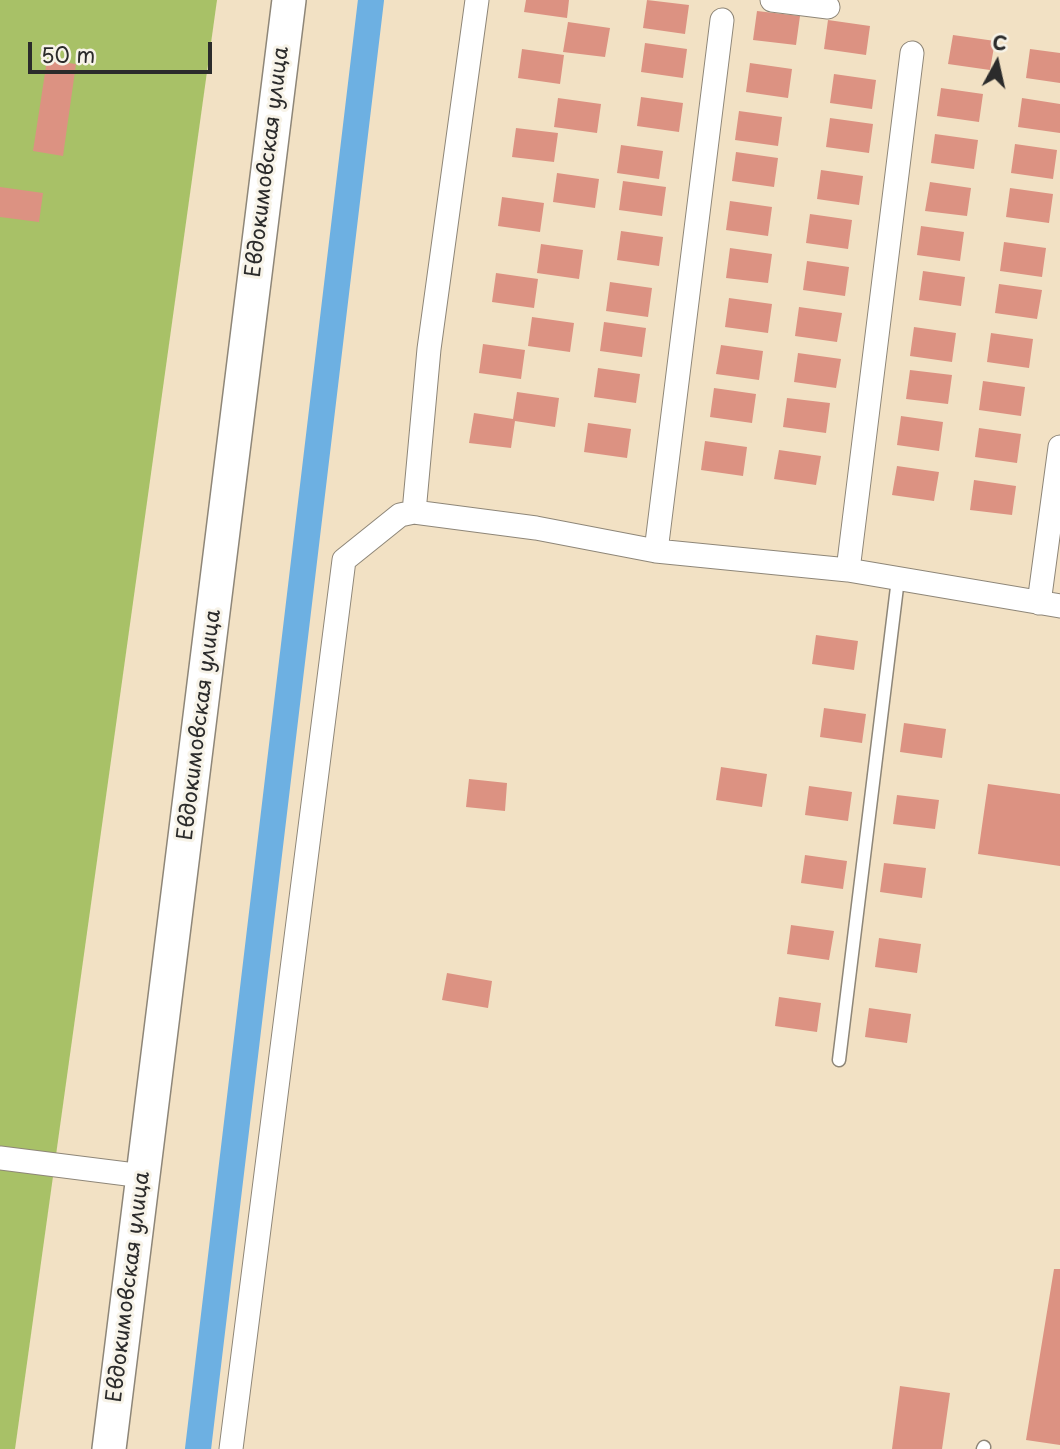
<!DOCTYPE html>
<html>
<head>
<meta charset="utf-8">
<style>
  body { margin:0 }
  #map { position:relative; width:1060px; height:1449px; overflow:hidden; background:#f2e1c4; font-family:"Playpen Sans",sans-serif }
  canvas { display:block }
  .north { position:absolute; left:962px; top:28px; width:70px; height:70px; -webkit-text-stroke:5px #f7f3e8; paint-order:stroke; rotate:8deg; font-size:19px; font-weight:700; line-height:28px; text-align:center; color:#2b2b2b }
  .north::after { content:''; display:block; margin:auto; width:24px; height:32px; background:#2b2b2b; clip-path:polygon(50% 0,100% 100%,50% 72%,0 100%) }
  .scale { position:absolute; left:28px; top:42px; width:184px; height:32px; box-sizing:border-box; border:4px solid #2b2b2b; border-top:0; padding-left:9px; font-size:21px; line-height:24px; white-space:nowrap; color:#2b2b2b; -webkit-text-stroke:5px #f7f3e8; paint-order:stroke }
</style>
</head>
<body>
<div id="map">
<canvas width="1060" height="1449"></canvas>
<div class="north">С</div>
<div class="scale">50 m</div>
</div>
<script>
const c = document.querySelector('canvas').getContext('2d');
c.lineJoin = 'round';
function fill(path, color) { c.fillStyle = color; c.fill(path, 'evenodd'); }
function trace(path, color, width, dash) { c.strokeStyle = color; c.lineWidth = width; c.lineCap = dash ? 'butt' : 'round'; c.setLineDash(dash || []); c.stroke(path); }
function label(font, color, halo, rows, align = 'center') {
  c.font = font + ' "Playpen Sans",sans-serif'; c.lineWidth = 6; c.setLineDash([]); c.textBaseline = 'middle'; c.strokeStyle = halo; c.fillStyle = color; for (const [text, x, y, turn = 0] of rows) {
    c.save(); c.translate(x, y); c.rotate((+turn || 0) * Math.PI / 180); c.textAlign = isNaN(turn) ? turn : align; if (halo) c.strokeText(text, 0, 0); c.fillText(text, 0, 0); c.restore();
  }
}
const green = new Path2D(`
  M 0,0 L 217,0 L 15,1449 L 0,1449 Z`);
const canal = new Path2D(`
  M 198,1449 L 371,0`);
const building = new Path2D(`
  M 526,0 L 569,0 L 567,18 L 524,12 Z
  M 647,0 L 689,5 L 685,34 L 643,28 Z
  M 757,11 L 800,16 L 796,45 L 753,40 Z
  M 828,20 L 870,26 L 866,55 L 824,49 Z
  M 568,22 L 610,28 L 605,57 L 563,52 Z
  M 953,35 L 995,41 L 990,70 L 948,64 Z
  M 645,43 L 687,49 L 683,78 L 641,72 Z
  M 522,49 L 564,55 L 560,84 L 518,78 Z
  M 1030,49 L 1060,53 L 1060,83 L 1026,78 Z
  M 47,60 L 76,64 L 63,156 L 33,151 Z
  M 750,63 L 792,69 L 788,98 L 746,92 Z
  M 834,74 L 876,80 L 872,109 L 830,103 Z
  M 941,88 L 983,94 L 979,122 L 937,116 Z
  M 641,97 L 683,103 L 679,132 L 637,126 Z
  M 558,98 L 601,104 L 597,133 L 554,127 Z
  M 1022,98 L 1060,104 L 1060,133 L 1018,127 Z
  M 739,111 L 782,117 L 778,146 L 735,140 Z
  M 830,118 L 873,124 L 869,153 L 826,147 Z
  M 516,128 L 558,133 L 554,162 L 512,157 Z
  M 935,134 L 978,140 L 974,169 L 931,163 Z
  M 1015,144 L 1057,150 L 1053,179 L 1011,173 Z
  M 621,145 L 663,151 L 659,179 L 617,173 Z
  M 736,152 L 778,158 L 774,187 L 732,181 Z
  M 821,170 L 863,176 L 859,205 L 817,199 Z
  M 557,173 L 599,179 L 595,208 L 553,202 Z
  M 623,181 L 666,187 L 662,216 L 619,210 Z
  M 930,182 L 971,188 L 967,216 L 925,211 Z
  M 0,187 L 43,193 L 39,222 L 0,217 Z
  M 1010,188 L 1053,194 L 1049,223 L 1006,217 Z
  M 502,197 L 544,203 L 540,232 L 498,226 Z
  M 730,201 L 772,207 L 768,236 L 726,230 Z
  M 810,214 L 852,220 L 848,249 L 806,243 Z
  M 921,226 L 964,232 L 960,261 L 917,255 Z
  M 621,231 L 663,237 L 659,266 L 617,260 Z
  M 1004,242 L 1046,248 L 1042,277 L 1000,271 Z
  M 541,244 L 583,250 L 579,279 L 537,273 Z
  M 730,248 L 772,254 L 768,283 L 726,278 Z
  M 807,261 L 849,267 L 845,296 L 803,290 Z
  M 923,271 L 965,277 L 961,306 L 919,300 Z
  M 496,273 L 538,279 L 534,308 L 492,302 Z
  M 610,282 L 652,288 L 648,317 L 606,311 Z
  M 999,284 L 1042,290 L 1037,319 L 995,313 Z
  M 729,298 L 772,304 L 768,333 L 725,327 Z
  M 799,307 L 842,313 L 837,342 L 795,336 Z
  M 532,317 L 574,323 L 570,352 L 528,346 Z
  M 604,322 L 646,328 L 642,357 L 600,351 Z
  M 914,327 L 956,333 L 952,362 L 910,356 Z
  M 991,333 L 1033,339 L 1029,368 L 987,362 Z
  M 483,344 L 525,350 L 521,379 L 479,373 Z
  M 721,345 L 763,351 L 759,380 L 716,374 Z
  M 798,353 L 841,359 L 836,388 L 794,382 Z
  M 598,368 L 640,374 L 636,403 L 594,397 Z
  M 910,370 L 952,375 L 948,404 L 906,399 Z
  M 983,381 L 1025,387 L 1021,416 L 979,410 Z
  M 714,388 L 756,394 L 752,423 L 710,417 Z
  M 517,392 L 559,398 L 555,427 L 515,421 L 511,448 L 469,443 L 474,413 L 513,419 Z
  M 787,398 L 830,403 L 826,433 L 783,427 Z
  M 901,416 L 943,422 L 939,451 L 897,445 Z
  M 588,423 L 631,429 L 627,458 L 584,452 Z
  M 979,428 L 1021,434 L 1017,463 L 975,457 Z
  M 705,441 L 747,447 L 743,476 L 701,470 Z
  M 779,450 L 821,456 L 816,485 L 774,479 Z
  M 897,466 L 939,472 L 934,501 L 892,495 Z
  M 974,480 L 1016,486 L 1012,515 L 970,510 Z
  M 816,635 L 858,641 L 854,670 L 812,664 Z
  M 824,708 L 866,714 L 862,743 L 820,737 Z
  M 904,723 L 946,729 L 942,758 L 900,752 Z
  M 721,767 L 767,774 L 762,807 L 716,800 Z
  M 469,779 L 507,783 L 505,811 L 466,807 Z
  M 988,784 L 1060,794 L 1060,866 L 978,854 Z
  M 809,786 L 852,792 L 848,821 L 805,815 Z
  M 897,795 L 939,800 L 935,829 L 893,824 Z
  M 805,855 L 847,861 L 843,889 L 801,883 Z
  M 884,863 L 926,868 L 922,898 L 880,892 Z
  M 791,925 L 834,931 L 829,960 L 787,954 Z
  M 879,938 L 921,944 L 917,973 L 875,967 Z
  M 447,973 L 492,981 L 488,1008 L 442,1000 Z
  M 779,997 L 821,1003 L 817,1032 L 775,1026 Z
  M 869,1008 L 911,1014 L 907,1043 L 865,1037 Z
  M 1054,1269 L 1060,1269 L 1060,1445 L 1026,1440 Z
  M 900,1386 L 950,1393 L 942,1449 L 892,1449 Z`);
const lane = new Path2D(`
  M 839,1060 L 898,579
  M 983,1449 L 984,1447`);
const street = new Path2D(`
  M 477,0 L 429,349 L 414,512 L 536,528 L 656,551 L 848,570 L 1060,606
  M 772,0 L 828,7
  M 656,551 L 722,20
  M 848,570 L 912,53
  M 1039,603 L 1060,447
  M 0,1158 L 143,1176
  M 231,1449 L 344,560 L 400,515 L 414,512`);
const secondary = new Path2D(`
  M 109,1449 L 289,0`);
const streetNames = [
  ["Евдокимовская улица",268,162,-83],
  ["Евдокимовская улица",200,725,-83],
  ["Евдокимовская улица",129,1287,-83]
];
fill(green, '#a8c167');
trace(canal, '#6db0e2', 26);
fill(building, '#dc9282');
trace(lane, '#8e8678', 15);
trace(street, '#8e8678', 25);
trace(secondary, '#8e8678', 36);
trace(lane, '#fff', 12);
trace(street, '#fff', 23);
trace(secondary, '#fff', 33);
label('21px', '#2b2b2b', '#f7f3e8', streetNames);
</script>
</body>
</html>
